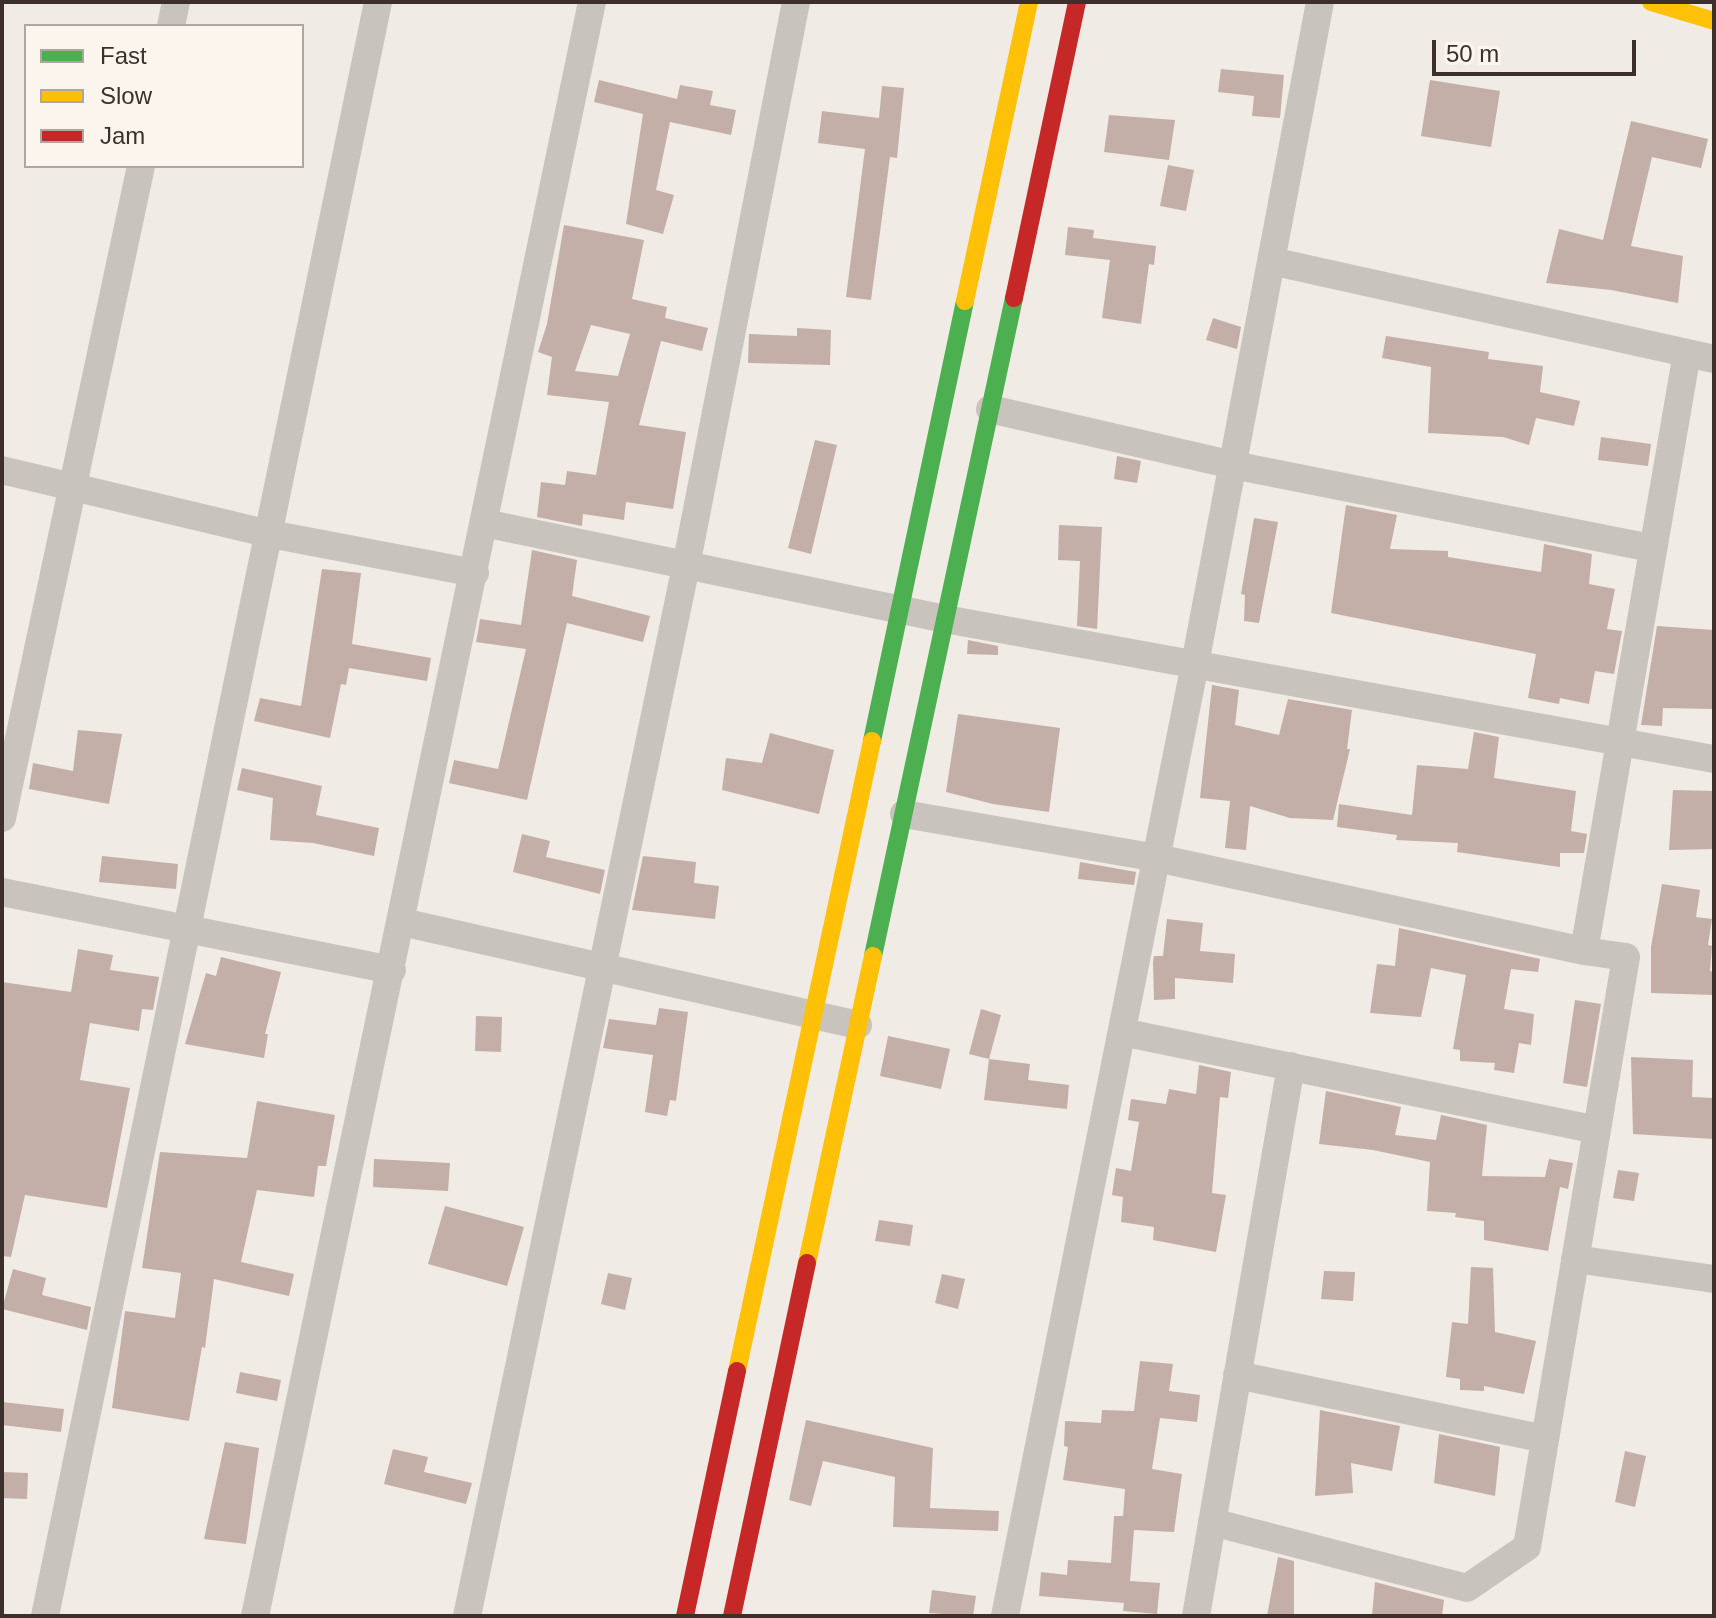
<!DOCTYPE html>
<html>
<head>
<meta charset="utf-8">
<style>
  body { margin:0 }
  #map { position:relative; width:1716px; height:1618px; overflow:hidden; background:#f0ebe5; font-family:Helvetica,sans-serif }
  canvas { display:block }
  .frame { position:absolute; inset:0; border:4px solid #3b302b; pointer-events:none }
  .legend { position:absolute; left:24px; top:24px; width:280px; height:144px; box-sizing:border-box; background:#fbf5ee; border:2px solid #aea6a0; margin:0; padding:10px 14px; list-style:none; font-size:24px; color:#3b302b }
  .legend li { display:flex; align-items:center; gap:16px; height:40px }
  .legend b { width:40px; border:2px solid #aea6a0 }
  .scale { position:absolute; left:1432px; top:40px; width:204px; height:36px; box-sizing:border-box; border:4px solid #3b302b; border-top:0; padding-left:10px; font-size:24px; line-height:28px; white-space:nowrap; color:#3b302b; -webkit-text-stroke:6px #fbf5ee; paint-order:stroke }
</style>
</head>
<body>
<div id="map">
<canvas width="1716" height="1618"></canvas>
<div class="frame"></div>
<ul class="legend">
<li><b style="height:10px;background:#4caf50"></b>Fast</li>
<li><b style="height:10px;background:#ffc107"></b>Slow</li>
<li><b style="height:10px;background:#c62828"></b>Jam</li>
</ul>
<div class="scale">50 m</div>
</div>
<script>
const c = document.querySelector('canvas').getContext('2d');
c.lineJoin = 'round';
function fill(path, color) { c.fillStyle = color; c.fill(path, 'evenodd'); }
function trace(path, color, width, dash) { c.strokeStyle = color; c.lineWidth = width; c.lineCap = dash ? 'butt' : 'round'; c.setLineDash(dash || []); c.stroke(path); }
const building = new Path2D(`
  M 1221,69 L 1284,75 L 1280,118 L 1252,116 L 1254,96 L 1218,92 Z
  M 599,80 L 677,99 L 680,85 L 713,91 L 710,105 L 736,110 L 731,135 L 670,122 L 656,190 L 674,195 L 663,234 L 626,224 L 643,114 L 594,102 Z
  M 1430,80 L 1500,91 L 1491,147 L 1421,136 Z
  M 882,86 L 904,88 L 897,158 L 890,157 L 871,300 L 846,297 L 865,149 L 818,143 L 822,111 L 879,118 Z
  M 1109,115 L 1175,120 L 1169,160 L 1104,152 Z
  M 1631,121 L 1708,139 L 1701,168 L 1652,157 L 1631,246 L 1683,256 L 1678,303 L 1611,290 L 1546,283 L 1559,229 L 1603,240 Z
  M 1168,165 L 1194,170 L 1186,211 L 1160,206 Z
  M 564,225 L 644,240 L 632,299 L 667,307 L 665,318 L 708,328 L 702,351 L 661,341 L 639,425 L 686,432 L 673,509 L 626,502 L 624,520 L 583,514 L 582,526 L 537,517 L 541,482 L 565,485 L 567,471 L 596,475 L 609,402 L 547,395 L 552,357 L 538,352 L 547,324 ZM 591,325 L 630,334 L 618,376 L 575,371 Z
  M 1068,227 L 1094,230 L 1093,238 L 1156,246 L 1154,265 L 1149,264 L 1141,324 L 1102,318 L 1110,260 L 1065,255 Z
  M 1213,318 L 1241,327 L 1237,349 L 1206,340 Z
  M 797,328 L 831,330 L 830,365 L 748,363 L 749,334 L 797,336 Z
  M 1386,336 L 1489,352 L 1488,359 L 1543,366 L 1540,392 L 1580,401 L 1574,426 L 1536,418 L 1529,445 L 1503,437 L 1428,433 L 1431,367 L 1382,358 Z
  M 1601,437 L 1651,444 L 1648,466 L 1598,460 Z
  M 815,440 L 837,445 L 811,554 L 788,548 Z
  M 1117,456 L 1141,461 L 1137,483 L 1114,479 Z
  M 1346,505 L 1397,515 L 1390,549 L 1448,551 L 1448,557 L 1541,572 L 1544,544 L 1592,554 L 1589,584 L 1615,589 L 1607,629 L 1622,631 L 1614,674 L 1595,671 L 1589,704 L 1560,698 L 1559,704 L 1528,698 L 1536,654 L 1331,613 Z
  M 1254,518 L 1278,522 L 1259,623 L 1244,621 L 1245,595 L 1241,594 Z
  M 1059,525 L 1102,527 L 1097,629 L 1077,626 L 1080,561 L 1058,560 Z
  M 532,550 L 577,560 L 572,596 L 650,616 L 643,642 L 567,623 L 527,800 L 449,783 L 454,760 L 498,769 L 526,649 L 476,642 L 478,632 L 480,619 L 521,625 Z
  M 322,569 L 361,573 L 352,644 L 431,658 L 427,681 L 349,668 L 346,685 L 341,684 L 330,738 L 254,721 L 260,698 L 301,706 Z
  M 1657,626 L 1714,630 L 1714,709 L 1663,708 L 1662,726 L 1641,725 Z
  M 968,640 L 998,646 L 998,655 L 967,654 Z
  M 1212,685 L 1239,690 L 1235,725 L 1279,735 L 1288,699 L 1352,710 L 1347,749 L 1350,749 L 1333,820 L 1290,818 L 1250,806 L 1246,850 L 1225,848 L 1230,801 L 1200,798 Z
  M 958,714 L 1060,728 L 1049,812 L 993,804 L 946,792 Z
  M 78,730 L 122,734 L 109,804 L 29,789 L 33,763 L 73,771 Z
  M 1474,732 L 1499,737 L 1494,778 L 1576,791 L 1571,831 L 1587,834 L 1584,853 L 1560,853 L 1560,867 L 1457,852 L 1458,843 L 1396,840 L 1397,835 L 1337,827 L 1339,804 L 1412,815 L 1417,765 L 1468,769 Z
  M 770,733 L 834,750 L 819,814 L 722,790 L 726,758 L 762,763 Z
  M 242,768 L 322,786 L 316,815 L 379,828 L 374,856 L 313,843 L 270,840 L 273,798 L 237,790 Z
  M 1673,790 L 1714,791 L 1714,849 L 1669,850 Z
  M 522,834 L 550,841 L 546,857 L 605,870 L 600,894 L 513,872 Z
  M 102,856 L 178,864 L 176,889 L 99,882 Z
  M 643,856 L 696,862 L 694,883 L 719,886 L 715,919 L 632,910 Z
  M 1080,862 L 1136,872 L 1134,885 L 1078,879 Z
  M 1662,884 L 1700,890 L 1696,917 L 1712,919 L 1708,945 L 1712,946 L 1710,971 L 1714,972 L 1714,995 L 1651,993 L 1651,947 Z
  M 1167,919 L 1203,923 L 1200,951 L 1235,954 L 1233,983 L 1175,978 L 1175,999 L 1154,1000 L 1153,962 L 1154,956 L 1163,956 Z
  M 1399,928 L 1540,959 L 1538,972 L 1511,969 L 1504,1009 L 1534,1014 L 1531,1045 L 1519,1043 L 1514,1073 L 1494,1070 L 1495,1063 L 1460,1061 L 1460,1050 L 1453,1049 L 1466,975 L 1431,968 L 1421,1017 L 1370,1013 L 1377,964 L 1395,966 Z
  M 78,949 L 113,955 L 110,970 L 159,977 L 153,1010 L 142,1009 L 139,1031 L 90,1023 L 80,1080 L 130,1088 L 107,1208 L 25,1195 L 11,1257 L 2,1256 L 2,982 L 71,992 Z
  M 221,957 L 281,972 L 265,1034 L 268,1034 L 264,1058 L 185,1044 L 206,973 L 216,976 Z
  M 1575,1000 L 1601,1004 L 1587,1087 L 1563,1083 Z
  M 659,1008 L 688,1012 L 676,1101 L 670,1100 L 667,1116 L 645,1112 L 653,1055 L 603,1048 L 609,1019 L 656,1025 Z
  M 981,1009 L 1001,1015 L 989,1059 L 969,1054 Z
  M 476,1016 L 502,1017 L 501,1052 L 475,1051 Z
  M 888,1036 L 950,1049 L 941,1089 L 880,1076 Z
  M 1631,1057 L 1693,1060 L 1692,1097 L 1714,1098 L 1714,1139 L 1633,1134 Z
  M 989,1059 L 1030,1064 L 1028,1080 L 1069,1085 L 1067,1109 L 984,1100 Z
  M 1199,1065 L 1231,1072 L 1228,1098 L 1220,1097 L 1212,1193 L 1226,1195 L 1216,1252 L 1153,1240 L 1154,1227 L 1121,1222 L 1123,1197 L 1112,1195 L 1116,1168 L 1131,1171 L 1139,1122 L 1128,1120 L 1131,1099 L 1166,1104 L 1169,1089 L 1196,1094 Z
  M 1326,1091 L 1401,1107 L 1395,1135 L 1436,1140 L 1441,1115 L 1487,1125 L 1482,1176 L 1545,1177 L 1549,1159 L 1573,1163 L 1568,1189 L 1560,1187 L 1548,1251 L 1484,1240 L 1484,1221 L 1455,1217 L 1456,1213 L 1427,1211 L 1430,1162 L 1373,1150 L 1319,1144 Z
  M 257,1101 L 335,1115 L 326,1166 L 318,1166 L 314,1197 L 257,1190 L 241,1262 L 294,1274 L 289,1296 L 214,1279 L 205,1348 L 202,1347 L 189,1421 L 112,1408 L 125,1311 L 175,1318 L 181,1273 L 142,1268 L 160,1152 L 247,1158 Z
  M 374,1159 L 450,1163 L 448,1191 L 373,1187 Z
  M 1618,1170 L 1639,1173 L 1634,1201 L 1613,1198 Z
  M 445,1206 L 524,1227 L 507,1286 L 428,1264 Z
  M 879,1220 L 913,1225 L 910,1246 L 875,1241 Z
  M 1471,1267 L 1493,1268 L 1495,1332 L 1536,1341 L 1524,1394 L 1484,1386 L 1484,1391 L 1460,1390 L 1460,1379 L 1446,1377 L 1452,1322 L 1468,1324 Z
  M 13,1269 L 46,1278 L 42,1295 L 91,1307 L 87,1330 L 2,1309 Z
  M 1324,1271 L 1355,1272 L 1353,1301 L 1321,1299 Z
  M 608,1273 L 632,1278 L 625,1310 L 601,1304 Z
  M 942,1274 L 965,1279 L 958,1309 L 935,1303 Z
  M 1140,1361 L 1173,1364 L 1169,1391 L 1200,1395 L 1197,1422 L 1160,1418 L 1152,1469 L 1182,1474 L 1174,1532 L 1134,1530 L 1130,1581 L 1160,1583 L 1157,1614 L 1123,1611 L 1124,1603 L 1039,1596 L 1041,1572 L 1067,1575 L 1068,1560 L 1111,1563 L 1114,1516 L 1123,1516 L 1125,1489 L 1063,1480 L 1068,1447 L 1064,1446 L 1065,1421 L 1101,1423 L 1102,1410 L 1134,1411 Z
  M 240,1372 L 281,1380 L 277,1401 L 236,1393 Z
  M 2,1402 L 64,1409 L 61,1432 L 2,1425 Z
  M 1320,1410 L 1400,1426 L 1392,1471 L 1351,1463 L 1353,1493 L 1315,1496 Z
  M 806,1420 L 933,1448 L 930,1508 L 999,1511 L 998,1531 L 893,1527 L 895,1477 L 823,1461 L 811,1506 L 789,1500 Z
  M 1439,1434 L 1500,1447 L 1495,1496 L 1434,1483 Z
  M 225,1442 L 259,1448 L 246,1544 L 204,1539 Z
  M 393,1449 L 428,1457 L 424,1472 L 472,1483 L 466,1504 L 384,1484 Z
  M 1625,1451 L 1646,1456 L 1635,1507 L 1615,1502 Z
  M 2,1472 L 28,1473 L 27,1499 L 2,1498 Z
  M 1278,1557 L 1294,1561 L 1294,1616 L 1267,1616 Z
  M 1375,1582 L 1444,1600 L 1442,1616 L 1372,1616 Z
  M 932,1590 L 976,1596 L 973,1616 L 929,1613 Z`);
const street = new Path2D(`
  M 171,26 L 176,2
  M 1271,261 L 1714,359
  M 990,409 L 1233,465 L 1651,548
  M 2,470 L 270,534 L 475,573
  M 484,523 L 945,619 L 1714,759
  M 904,814 L 1157,858 L 1584,951 L 1687,353
  M 2,818 L 141,166
  M 2,892 L 392,970
  M 402,922 L 858,1025
  M 1122,1032 L 1597,1130
  M 1575,1259 L 1714,1279
  M 1237,1375 L 1545,1439
  M 1212,1522 L 1467,1588 L 1527,1547 L 1626,957 L 1584,951
  M 45,1616 L 378,2
  M 255,1616 L 592,2
  M 467,1616 L 686,566 L 796,2
  M 1005,1616 L 1195,664 L 1320,2
  M 1196,1616 L 1291,1066`);
const fast = new Path2D(`
  M 872,741 L 965,301
  M 873,956 L 1014,298`);
const slow = new Path2D(`
  M 1651,2 L 1714,21
  M 965,301 L 1029,2
  M 807,1263 L 873,956
  M 737,1371 L 872,741`);
const jam = new Path2D(`
  M 1014,298 L 1077,2
  M 685,1616 L 737,1371
  M 732,1616 L 807,1263`);
fill(building, '#c3afa7');
trace(street, '#c9c3be', 28);
trace(fast, '#4caf50', 18);
trace(slow, '#ffc107', 18);
trace(jam, '#c62828', 18);
</script>
</body>
</html>
